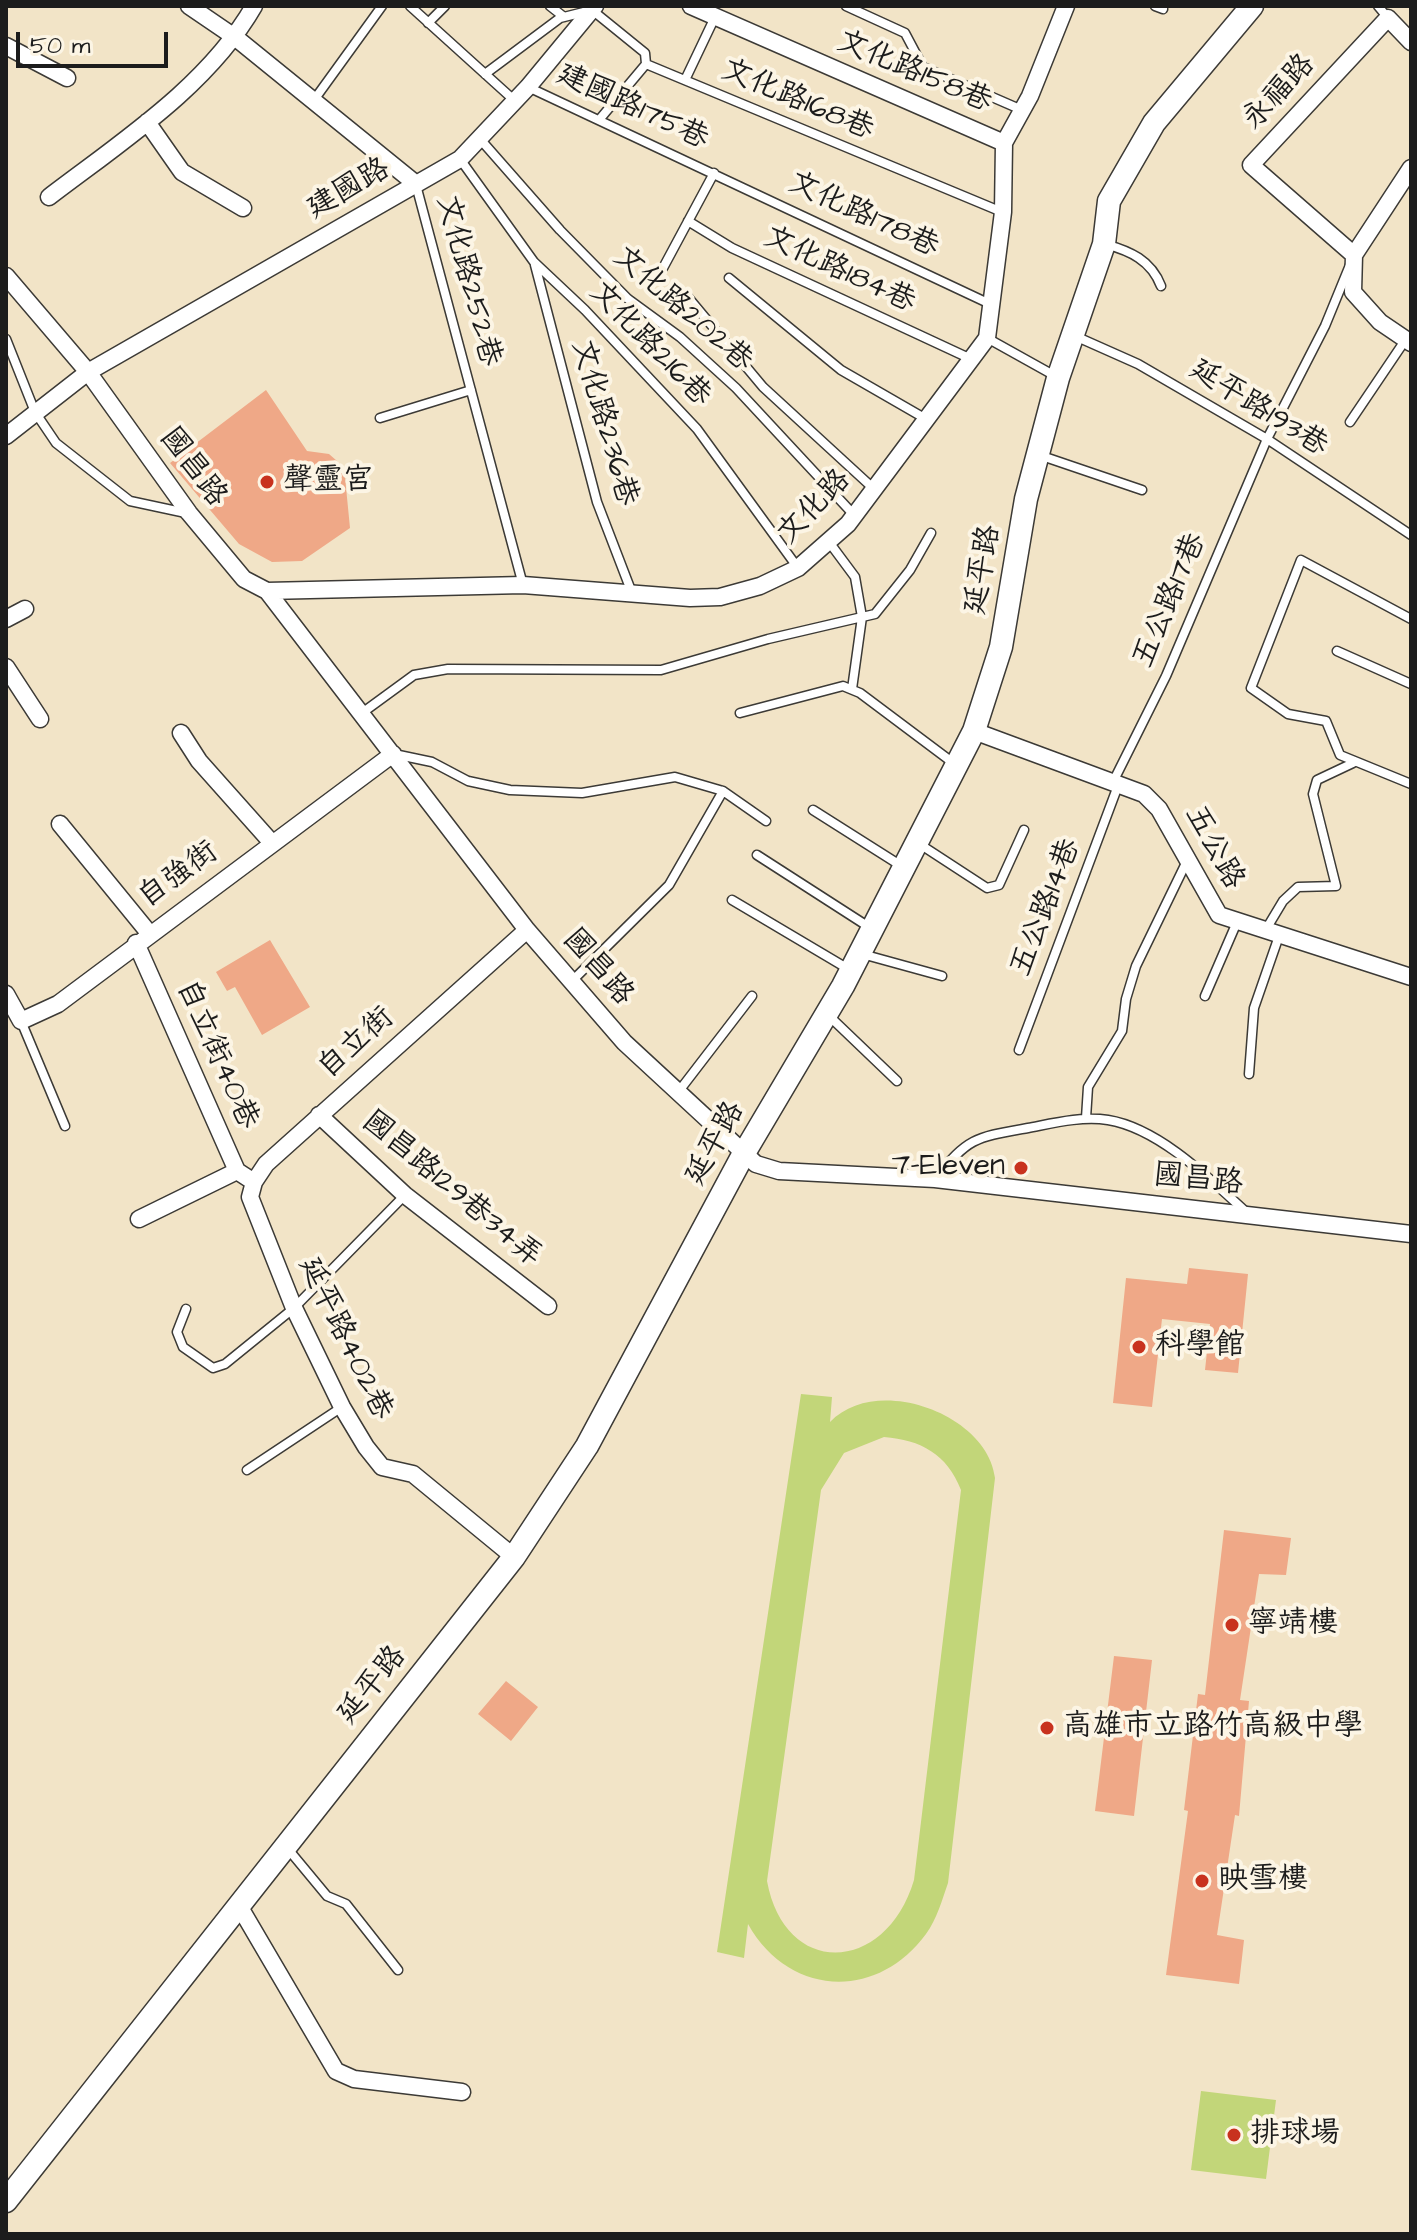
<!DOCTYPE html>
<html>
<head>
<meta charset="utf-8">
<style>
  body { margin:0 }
  #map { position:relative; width:1417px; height:2240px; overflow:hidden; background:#f2e4c7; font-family:"Architects Daughter",sans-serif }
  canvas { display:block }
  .frame { position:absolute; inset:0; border:8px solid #1c1c1c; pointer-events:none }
  .scale { position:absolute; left:16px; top:32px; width:152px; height:36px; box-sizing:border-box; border:4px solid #1c1c1c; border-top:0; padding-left:10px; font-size:24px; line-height:28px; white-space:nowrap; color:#1c1c1c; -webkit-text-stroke:6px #fcf5e5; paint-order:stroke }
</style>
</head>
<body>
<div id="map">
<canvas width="1417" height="2240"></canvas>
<div class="frame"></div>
<div class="scale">50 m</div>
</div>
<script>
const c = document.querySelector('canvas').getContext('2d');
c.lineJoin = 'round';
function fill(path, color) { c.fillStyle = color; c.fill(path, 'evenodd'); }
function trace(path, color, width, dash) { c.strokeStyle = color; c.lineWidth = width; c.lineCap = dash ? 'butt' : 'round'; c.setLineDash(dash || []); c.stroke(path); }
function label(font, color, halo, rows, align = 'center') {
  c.font = font + ' "Architects Daughter","LXGW WenKai TC",sans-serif'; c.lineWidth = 8; c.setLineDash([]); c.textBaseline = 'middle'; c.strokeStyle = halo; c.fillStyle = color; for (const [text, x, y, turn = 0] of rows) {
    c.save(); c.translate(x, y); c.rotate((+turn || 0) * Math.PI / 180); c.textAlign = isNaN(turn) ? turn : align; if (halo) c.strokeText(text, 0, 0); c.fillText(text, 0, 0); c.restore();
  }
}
const green = new Path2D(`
  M 801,1394 L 832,1397 L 830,1422 C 876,1373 988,1414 995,1478 L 948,1883 C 942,1900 937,1919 926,1934 C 876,2002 788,1996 748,1924 L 744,1958 L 717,1952 ZM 884,1437 C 921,1440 947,1454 961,1490 L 914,1880 C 886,1974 785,1979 767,1881 L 821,1490 L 844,1453 Z
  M 1201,2091 L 1276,2100 L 1266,2179 L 1191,2170 Z`);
const building = new Path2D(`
  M 266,390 L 307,451 L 329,454 L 344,467 L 350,528 L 302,561 L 272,562 L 239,544 L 170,463 Z
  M 270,940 L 310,1007 L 262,1035 L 235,987 L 227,991 L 216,972 Z
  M 1189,1268 L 1248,1274 L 1238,1373 L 1205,1370 L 1210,1324 L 1162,1319 L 1152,1407 L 1113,1403 L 1126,1278 L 1187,1284 Z
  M 1224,1530 L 1291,1538 L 1286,1575 L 1259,1574 L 1240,1700 L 1249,1701 L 1239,1816 L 1235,1815 L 1217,1935 L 1244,1940 L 1239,1984 L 1166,1975 L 1188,1811 L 1184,1810 L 1198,1694 L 1205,1695 Z
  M 1114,1656 L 1152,1660 L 1134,1816 L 1095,1811 Z
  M 506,1681 L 538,1707 L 511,1741 L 478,1714 Z`);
const service = new Path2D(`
  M 410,6 L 515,101
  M 550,6 L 564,17
  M 846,6 L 905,33 L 923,67 L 1022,110
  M 1155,6 L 1163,9
  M 1378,6 L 1388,18
  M 428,23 L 445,6
  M 485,74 L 560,18 L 592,10 L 645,53 L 646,64 L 1002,212
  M 685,80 L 715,17
  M 528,87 L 990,304
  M 314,100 L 382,6
  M 599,120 L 646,64
  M 480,139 L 560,230 L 628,299 L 680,337 L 736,388 L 854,515
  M 460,159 L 534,262 L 585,310 L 697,429 L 798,568
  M 416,185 L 523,585
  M 688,221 L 732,248 L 971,359
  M 1105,244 C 1130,251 1151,260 1161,286
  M 535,265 L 597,502 L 632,593
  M 663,268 L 714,173
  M 729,278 L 841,370 L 926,419
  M 687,296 L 763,387 L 874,489
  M 1075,336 L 1138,364 L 1267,439 L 1411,535
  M 987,338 L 1057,377
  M 6,339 L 35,412 L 56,443 L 130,501 L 186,513
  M 380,418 L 471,390
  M 1350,422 L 1406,339
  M 1039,455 L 1142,490
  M 829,542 L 855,577 L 862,617 L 852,689
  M 1411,619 L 1301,560 L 1251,688 L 1288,714 L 1326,721 L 1340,755 L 1411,784
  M 1337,651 L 1411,684
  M 362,713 L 414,675 L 448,669 L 661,670 L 768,639 L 875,614 L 910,570 L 931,533
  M 740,713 L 843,686 L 860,693 L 956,765
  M 394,754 L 432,762 L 468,781 L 510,790 L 582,793 L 675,777 L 723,791 L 766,821
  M 1114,780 L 1166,676 L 1267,439 L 1325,326 L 1350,265
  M 813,810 L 903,867
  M 918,843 L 987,888 L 999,885 L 1024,830
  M 757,855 L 872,929
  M 732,900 L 850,970
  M 1265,931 L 1283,901 L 1298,887 L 1336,886 L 1313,794 L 1317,780 L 1353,763
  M 862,954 L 942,976
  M 572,981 L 669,885 L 723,791
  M 1205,996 L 1237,922
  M 827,1014 L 897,1081
  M 21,1021 L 65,1126
  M 1019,1050 L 1119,783
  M 1249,1074 L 1254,1008 L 1279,936
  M 679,1091 L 752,996
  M 1086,1118 L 1088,1087 L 1122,1031 L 1126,999 L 1136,966 L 1187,861
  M 936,1178 C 968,1137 977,1137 1028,1128 C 1054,1123 1081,1116 1108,1120 C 1158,1128 1209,1178 1245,1211
  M 186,1309 L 177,1332 L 183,1347 L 213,1368 L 225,1364 L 294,1308 L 405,1195
  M 247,1470 L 342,1407
  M 288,1849 L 327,1896 L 346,1904 L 398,1970`);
const minor = new Path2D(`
  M 189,6 L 236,38 L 416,184
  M 691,6 L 1004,143
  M 6,46 L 67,78
  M 147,122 L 182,172 L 243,208
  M 1411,168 L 1354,255 L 1353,292 L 1380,322 L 1411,343
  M 49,197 C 121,142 208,86 254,6
  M 1354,255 L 1251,165 L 1388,18 L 1411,42
  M 6,276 L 88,372 L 189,513 L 244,579 L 267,591 L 527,930 L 624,1042 L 756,1164 L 779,1171 L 935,1179 L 1411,1234
  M 6,436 L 88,372 L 460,159 L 528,87 L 595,6
  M 267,591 L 523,585 L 690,598 L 720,597 L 760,586 L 798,568 L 848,524 L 987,338 L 1003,212 L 1004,143 L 1030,96 L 1066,6
  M 6,619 L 25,609
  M 6,667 L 40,719
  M 974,731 L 1144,794 L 1159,809 L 1219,915 L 1411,977
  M 181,733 L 199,761 L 272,843
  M 60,824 L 149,933
  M 136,943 L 237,1171 L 254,1182
  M 6,994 L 21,1021 L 58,1004 L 393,754
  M 319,1115 L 405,1195 L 548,1306
  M 139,1219 L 237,1171
  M 514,1557 L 413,1474 L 382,1467 L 366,1447 L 342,1407 L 294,1308 L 250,1197 L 254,1182 L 266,1164 L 527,930
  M 238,1904 L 336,2071 L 354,2079 L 462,2092`);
const tertiary = new Path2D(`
  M 6,2201 L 514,1557 L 587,1446 L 743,1155 L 843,986 L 974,731 L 1001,647 L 1026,499 L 1058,378 L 1104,244 L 1109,201 L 1154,123 L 1252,6`);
const markers = [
  [267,482,8,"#c8321e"],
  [1021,1168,8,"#c8321e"],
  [1139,1347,8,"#c8321e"],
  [1232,1625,8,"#c8321e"],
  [1047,1728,8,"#c8321e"],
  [1202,1881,8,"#c8321e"],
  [1234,2135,8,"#c8321e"]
];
const streetNames = [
  ["文化路158巷",914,73,23],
  ["永福路",1280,93,-47],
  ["文化路168巷",797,101,23],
  ["建國路175巷",632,108,25],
  ["建國路",349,190,-30],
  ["文化路178巷",863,216,25],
  ["文化路184巷",839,271,25],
  ["文化路252巷",467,281,75],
  ["文化路202巷",682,310,41],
  ["文化路216巷",649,345,46],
  ["延平路193巷",1258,409,32],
  ["文化路236巷",603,423,74],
  ["國昌路",192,468,53],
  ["文化路",815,508,-46],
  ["延平路",984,570,-80],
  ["五公路17巷",1171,601,-67],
  ["五公路",1213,848,61],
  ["自強街",179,876,-36],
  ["五公路14巷",1047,908,-69],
  ["國昌路",597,968,49],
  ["自立街",357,1044,-42],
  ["自立街40巷",216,1055,66],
  ["延平路",716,1144,-61],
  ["國昌路",1198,1181,6],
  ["國昌路129巷34弄",451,1190,40],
  ["延平路402巷",344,1339,64],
  ["延平路",373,1686,-51]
];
const poiNames = [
  ["聲靈宮",283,482],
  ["7-Eleven",1005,1168,"right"],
  ["科學館",1155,1347],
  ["寧靖樓",1248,1625],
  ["高雄市立路竹高級中學",1063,1728],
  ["映雪樓",1218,1881],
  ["排球場",1250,2135]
];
fill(green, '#c2d679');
fill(building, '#efa887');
trace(service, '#3c3a36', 11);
trace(minor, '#3c3a36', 19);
trace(tertiary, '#3c3a36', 25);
trace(service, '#fff', 8);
trace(minor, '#fff', 16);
trace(tertiary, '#fff', 22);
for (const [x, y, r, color] of markers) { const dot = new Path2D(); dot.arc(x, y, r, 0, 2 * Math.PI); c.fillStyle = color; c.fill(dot); trace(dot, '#fcf5e5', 3); }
label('30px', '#1c1c1c', '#fcf5e5', streetNames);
label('30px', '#1c1c1c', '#fcf5e5', poiNames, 'left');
</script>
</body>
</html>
